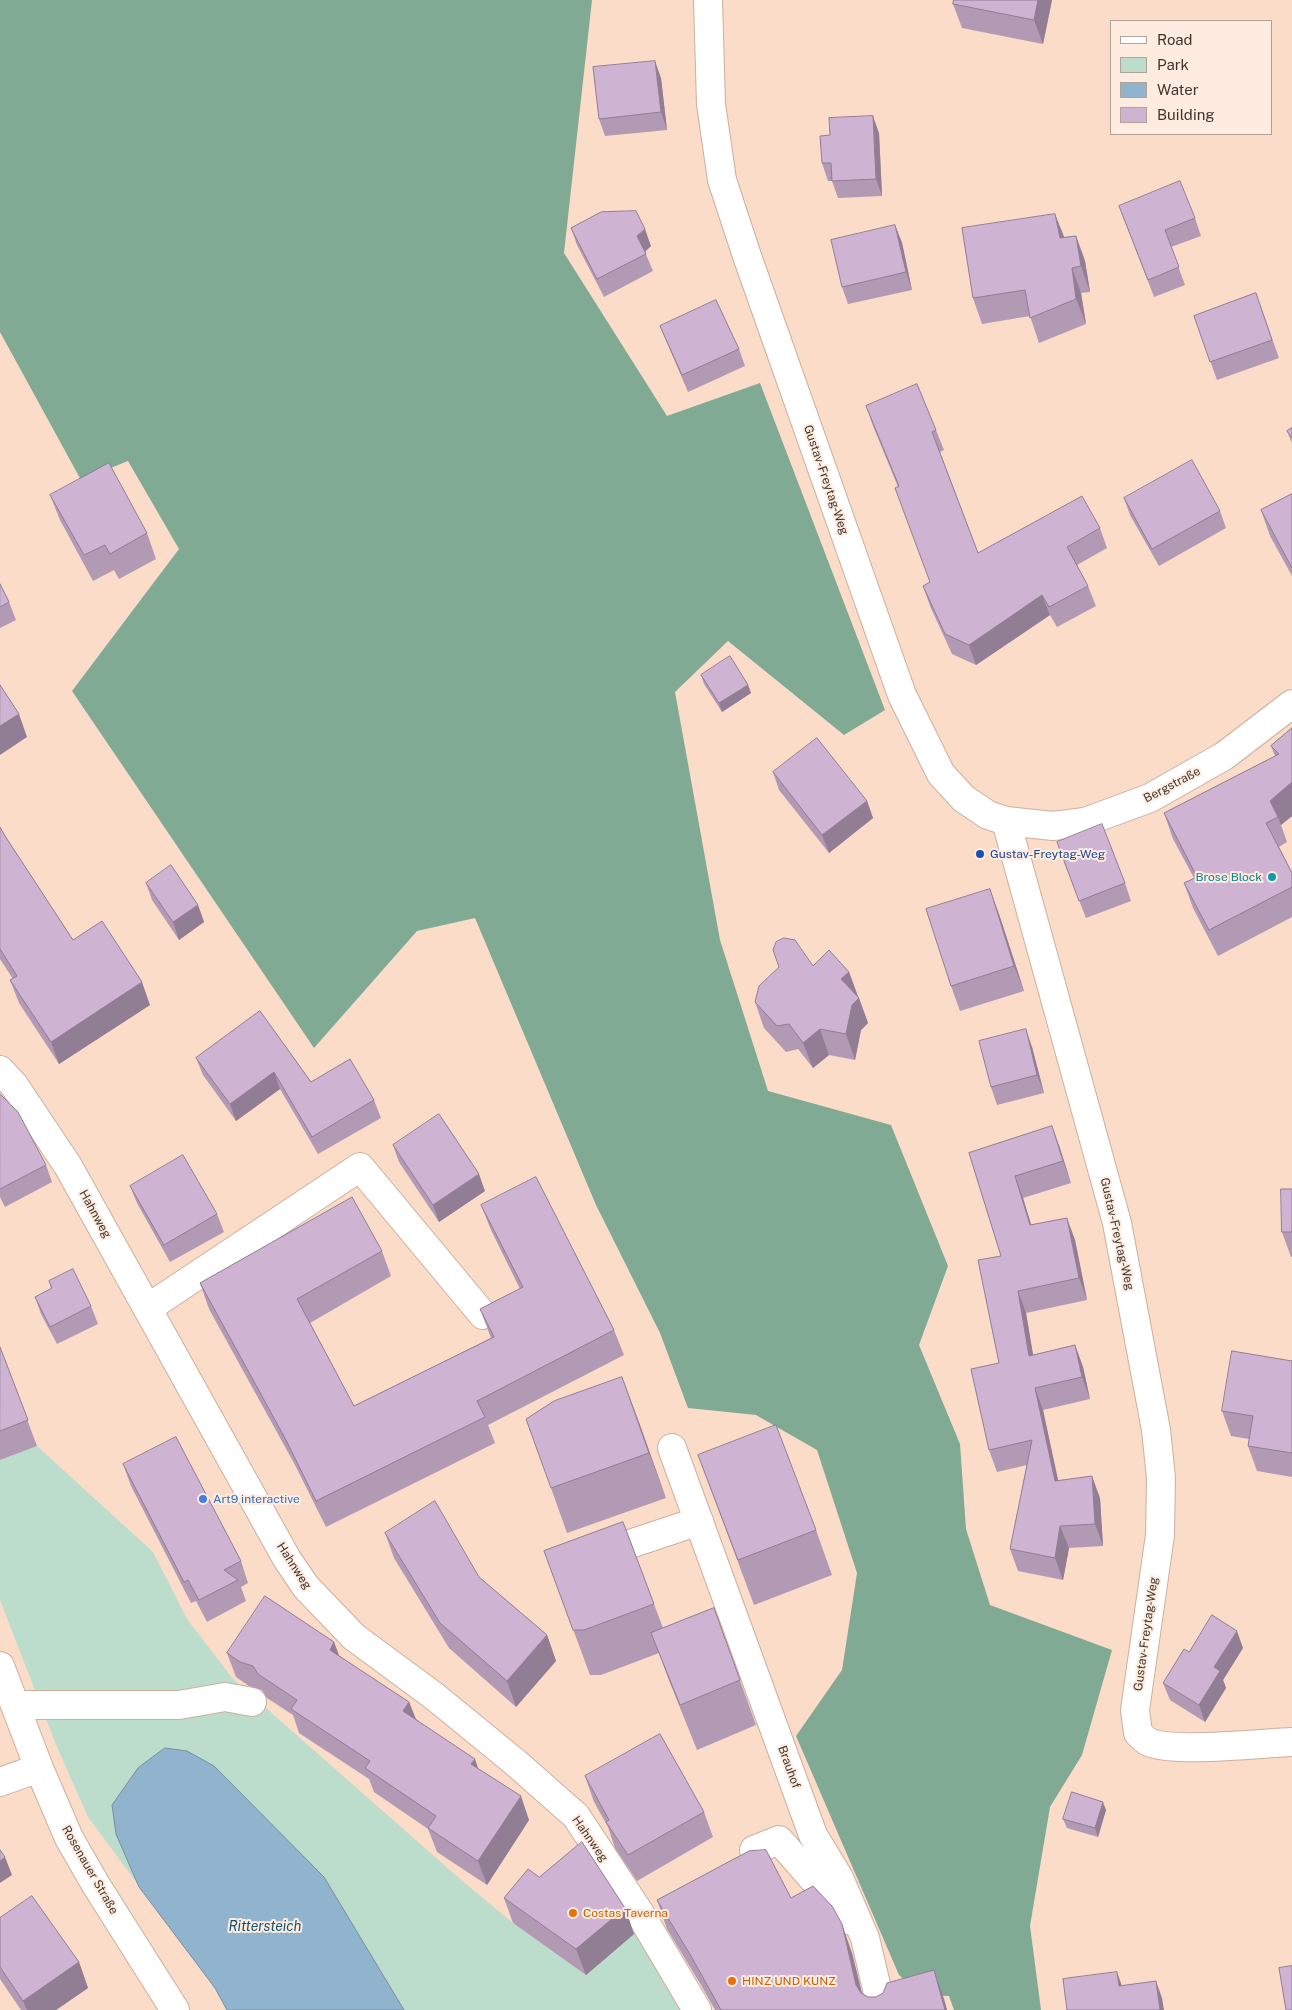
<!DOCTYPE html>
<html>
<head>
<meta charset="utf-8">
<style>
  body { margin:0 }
  #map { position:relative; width:1292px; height:2010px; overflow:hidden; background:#fadcc9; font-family:"Public Sans",sans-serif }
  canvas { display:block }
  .legend { position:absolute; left:1110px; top:20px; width:162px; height:115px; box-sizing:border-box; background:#feece0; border:1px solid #b2a298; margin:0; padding:6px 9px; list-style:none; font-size:15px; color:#40342d }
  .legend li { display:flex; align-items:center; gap:10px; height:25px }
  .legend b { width:25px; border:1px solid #b2a298 }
</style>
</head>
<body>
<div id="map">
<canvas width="1292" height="2010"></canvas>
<ul class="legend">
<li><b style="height:6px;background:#fff"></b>Road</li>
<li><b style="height:14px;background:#bcddcb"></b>Park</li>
<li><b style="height:14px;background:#91b4ce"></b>Water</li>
<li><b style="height:14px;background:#cfb3d3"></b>Building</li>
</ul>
</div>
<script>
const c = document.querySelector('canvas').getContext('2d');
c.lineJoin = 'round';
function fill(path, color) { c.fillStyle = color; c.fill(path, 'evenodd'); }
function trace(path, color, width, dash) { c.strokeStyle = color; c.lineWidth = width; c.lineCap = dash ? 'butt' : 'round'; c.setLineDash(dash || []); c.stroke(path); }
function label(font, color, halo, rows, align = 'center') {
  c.font = font + ' "Public Sans",sans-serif'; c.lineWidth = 4; c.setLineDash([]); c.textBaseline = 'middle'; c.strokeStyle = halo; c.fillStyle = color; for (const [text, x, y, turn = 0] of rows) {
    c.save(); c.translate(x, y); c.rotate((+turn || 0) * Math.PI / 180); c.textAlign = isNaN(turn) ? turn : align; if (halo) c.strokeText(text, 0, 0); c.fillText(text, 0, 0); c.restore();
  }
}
const green = new Path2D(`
  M 37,1446 L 153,1552 L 187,1619 L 233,1679 L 460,1879 L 513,1923 L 585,1974 L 638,1930 L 681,2010 L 227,2010 L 215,1988 L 88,1817 L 57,1747 L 0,1600 L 0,1460 Z`);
const forest = new Path2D(`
  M 0,0 L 592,0 L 564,253 L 667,416 L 760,383 L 885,710 L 844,735 L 728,641 L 675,692 L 720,940 L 768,1091 L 891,1125 L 948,1266 L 919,1345 L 960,1444 L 966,1529 L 990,1605 L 1112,1650 L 1082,1755 L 1050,1807 L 1030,1926 L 1041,2010 L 954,2010 L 949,1996 L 921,1995 L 899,1975 L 796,1736 L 842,1670 L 857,1573 L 817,1450 L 756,1415 L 688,1408 L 660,1333 L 596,1205 L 475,918 L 417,931 L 314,1048 L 72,691 L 179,549 L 128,461 L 81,480 L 0,332 Z`);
const water = new Path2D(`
  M 165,1748 L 187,1751 L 214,1766 L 324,1877 L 404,2010 L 227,2010 L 215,1988 L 139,1887 L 116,1834 L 112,1805 L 138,1768 Z`);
const minor = new Path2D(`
  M 708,0 L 711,104 L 722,180 L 747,256 L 902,695 L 941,774 L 964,799 L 988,815 L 1006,821 L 1053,826 L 1085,822 L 1150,798 L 1224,756 L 1292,704
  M 1006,821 L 1117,1223 L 1156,1430 L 1161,1478 L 1160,1535 L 1135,1710 L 1138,1733 C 1141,1736 1144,1739 1147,1741 C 1168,1754 1263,1743 1292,1742
  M 0,1070 L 14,1085 L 68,1166 L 287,1559 L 306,1587 L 354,1637 L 434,1696 L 516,1763 L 576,1816 L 639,1912 L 697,2010
  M 148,1308 L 360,1167 L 483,1315
  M 672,1448 L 813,1835 L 839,1878 L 865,1938 L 882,2010
  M 618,1548 L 699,1521
  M 0,1666 L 39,1768 L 69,1838 L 96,1885 L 175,2010
  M 15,1705 L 179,1705 L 225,1697 L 252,1702
  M 0,1782 L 39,1768
  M 754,1850 L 779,1840 L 849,1920`);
const wall = new Path2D(`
  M 954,0 L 1052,0 L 1043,44 L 962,28 L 953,4 Z
  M 661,78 L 667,130 L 605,136 L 599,119 Z
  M 879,133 L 882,196 L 838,198 L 832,181 L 828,181 L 822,163 Z
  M 1119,206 L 1195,218 L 1201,236 L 1171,247 L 1185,285 L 1154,297 Z
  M 895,225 L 902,243 L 912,290 L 848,304 L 842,287 Z
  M 571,228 L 651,246 L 645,252 L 653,271 L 604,297 L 577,245 Z
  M 1076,236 L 1085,261 L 1090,292 L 1081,293 L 1086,324 L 1039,343 L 1030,316 L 982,324 L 973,298 L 1064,237 Z
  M 1256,293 L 1279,358 L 1217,380 L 1194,316 Z
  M 660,326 L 739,349 L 745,366 L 688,392 L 667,343 Z
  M 866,406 L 936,430 L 944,450 L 940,452 L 978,553 L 1100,528 L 1107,548 L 1077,565 L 1088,586 L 1096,606 L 1057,627 L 1050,615 L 976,665 L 952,654 L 930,606 L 923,586 L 930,582 L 898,487 L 873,426 Z
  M 1292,428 L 1292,443 L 1287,431 Z
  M 1292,494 L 1292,576 L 1270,536 L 1261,510 Z
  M 50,495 L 147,533 L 156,559 L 119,579 L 114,570 L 93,581 L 60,520 Z
  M 1124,498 L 1220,511 L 1226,528 L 1159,566 L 1130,515 Z
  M 0,584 L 9,602 L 16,620 L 0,628 Z
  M 701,675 L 748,685 L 751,693 L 722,712 L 704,684 Z
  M 1292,728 L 1292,816 L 1281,825 L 1287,842 L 1279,847 L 1292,873 L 1292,917 L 1218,956 L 1193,908 L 1184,883 L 1194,878 L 1173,839 L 1164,813 L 1275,756 L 1271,746 Z
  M 773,772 L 867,801 L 873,818 L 829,853 L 779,790 Z
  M 0,827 L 5,836 L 73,940 L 150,1005 L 59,1064 L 19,1003 L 10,980 L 13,979 L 0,959 Z
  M 1063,859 L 1125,883 L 1131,901 L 1086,918 Z
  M 146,883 L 198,905 L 204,922 L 179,940 L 152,900 Z
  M 999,914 L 1024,991 L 960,1011 L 951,986 Z
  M 813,966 L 849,972 L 868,1023 L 861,1030 L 855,1060 L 829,1055 L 813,1068 L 798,1049 L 786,1052 L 764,1028 L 755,1002 Z
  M 260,1011 L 311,1082 L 374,1100 L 381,1118 L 318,1154 L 280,1089 L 236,1121 L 203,1075 L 196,1058 Z
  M 1032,1047 L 1044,1093 L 997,1105 L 991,1087 Z
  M 0,1094 L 46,1165 L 52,1182 L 5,1207 L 0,1197 Z
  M 1052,1126 L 1071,1183 L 1023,1198 L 1031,1225 L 1075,1240 L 1087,1300 L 1026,1313 L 1033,1355 L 1075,1345 L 1083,1367 L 1090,1399 L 1043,1410 L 1058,1481 L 1100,1498 L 1103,1546 L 1069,1548 L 1063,1580 L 1018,1571 L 1010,1549 L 1027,1465 L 997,1472 L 989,1450 L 999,1363 L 1001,1256 L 969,1153 Z
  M 393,1145 L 485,1191 L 439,1222 L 399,1162 Z
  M 130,1186 L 217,1214 L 224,1232 L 170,1262 L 137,1203 Z
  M 1292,1189 L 1292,1257 L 1291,1257 L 1282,1232 Z
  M 481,1205 L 614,1330 L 624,1355 L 488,1425 L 495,1443 L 326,1527 L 295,1465 L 209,1309 L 200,1283 L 382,1251 L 391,1276 L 310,1323 L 354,1406 L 491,1338 L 480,1309 L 520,1289 L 491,1230 Z
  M 49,1281 L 91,1306 L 98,1324 L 57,1344 L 41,1314 L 35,1297 L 51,1289 Z
  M 0,1347 L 37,1446 L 0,1460 Z
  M 1292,1361 L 1292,1477 L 1257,1471 L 1248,1446 L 1249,1439 L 1231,1436 L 1222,1411 Z
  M 622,1377 L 666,1498 L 567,1533 L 551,1488 Z
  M 698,1455 L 816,1530 L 832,1575 L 754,1605 Z
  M 123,1464 L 241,1561 L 248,1583 L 241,1587 L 246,1601 L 207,1622 L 196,1601 L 191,1603 L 131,1486 Z
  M 623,1522 L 663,1628 L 714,1608 L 756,1725 L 697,1750 L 668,1678 L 659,1653 L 601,1675 L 590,1675 L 544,1551 Z
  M 385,1533 L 479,1577 L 547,1635 L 556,1661 L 516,1707 L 449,1648 L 394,1558 Z
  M 334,1642 L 339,1656 L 409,1702 L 416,1719 L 478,1768 L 529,1820 L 487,1885 L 437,1852 L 428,1829 L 374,1792 L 369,1779 L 299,1733 L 293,1715 L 267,1698 L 262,1690 L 249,1686 L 236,1677 L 227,1653 Z
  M 1243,1648 L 1223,1680 L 1226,1688 L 1205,1722 L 1170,1700 L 1163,1683 L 1189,1652 Z
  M 585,1776 L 704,1812 L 713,1837 L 637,1881 L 615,1848 L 608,1827 L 594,1802 Z
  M 1106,1810 L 1098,1837 L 1067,1828 L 1063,1819 Z
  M 539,1877 L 625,1908 L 634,1934 L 586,1975 L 513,1923 L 504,1898 Z
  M 791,1898 L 852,1953 L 862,1993 L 868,1997 L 944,1999 L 947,2010 L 715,2010 L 701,1985 L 667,1929 L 657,1900 Z
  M 0,1918 L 79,1962 L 88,1988 L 56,2010 L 21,2010 L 0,1979 Z`);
const shadedWall = new Path2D(`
  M 1038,0 L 1052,0 L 1043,44 L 1034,20 Z
  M 655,61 L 661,78 L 667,130 L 661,112 Z
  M 873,116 L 879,133 L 882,196 L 876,179 Z
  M 1055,214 L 1065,239 L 1060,238 Z
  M 895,225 L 902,243 L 912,290 L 906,272 Z
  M 645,229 L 651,246 L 643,253 L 637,236 Z
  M 1076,236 L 1085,261 L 1090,292 L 1081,266 Z
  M 1072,268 L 1081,293 L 1086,324 L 1076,299 Z
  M 1042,595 L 1050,615 L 976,665 L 969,645 Z
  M 748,685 L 751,693 L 722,712 L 719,703 Z
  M 19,714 L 27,737 L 0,755 L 0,726 Z
  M 1292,782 L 1292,816 L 1281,825 L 1278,817 L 1270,801 Z
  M 867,801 L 873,818 L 829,853 L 822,835 Z
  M 990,889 L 999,914 L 1024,991 L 1014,966 Z
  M 198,905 L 204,922 L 179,940 L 173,922 Z
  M 849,972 L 858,997 L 841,979 Z
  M 142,982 L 150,1005 L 59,1064 L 51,1042 Z
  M 859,998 L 868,1023 L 861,1030 L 855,1060 L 846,1034 L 852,1005 Z
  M 820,1029 L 829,1055 L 813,1068 L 803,1043 Z
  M 1026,1029 L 1032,1047 L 1044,1093 L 1037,1075 Z
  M 274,1072 L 280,1089 L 236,1121 L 230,1104 Z
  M 1052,1126 L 1060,1148 L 1071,1183 L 1063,1161 Z
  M 479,1174 L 485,1191 L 439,1222 L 433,1205 Z
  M 1015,1176 L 1023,1198 L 1038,1247 L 1030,1225 Z
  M 1067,1218 L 1075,1240 L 1087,1300 L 1079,1278 Z
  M 1018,1291 L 1026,1313 L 1037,1378 L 1029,1356 Z
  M 1075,1345 L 1083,1367 L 1090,1399 L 1082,1377 Z
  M 622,1377 L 639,1422 L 666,1498 L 649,1453 Z
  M 1035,1388 L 1043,1410 L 1063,1503 L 1055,1481 Z
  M 1092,1476 L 1100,1498 L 1103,1546 L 1095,1524 Z
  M 1060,1526 L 1069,1548 L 1063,1580 L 1055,1558 Z
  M 1237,1631 L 1243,1648 L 1223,1680 L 1226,1688 L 1205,1722 L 1199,1705 L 1214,1667 Z
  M 547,1635 L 556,1661 L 516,1707 L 507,1681 Z
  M 334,1642 L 343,1666 L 330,1650 Z
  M 409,1702 L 418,1725 L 403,1711 Z
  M 475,1759 L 483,1783 L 471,1764 Z
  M 521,1796 L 529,1820 L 487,1885 L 478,1861 Z
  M 1103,1802 L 1106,1810 L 1098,1837 L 1095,1828 Z
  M 5,1857 L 12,1875 L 0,1883 L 0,1861 Z
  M 625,1908 L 634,1934 L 586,1975 L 576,1949 Z
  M 842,1924 L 852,1953 L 866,2010 L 856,1985 Z
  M 79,1962 L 88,1988 L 56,2010 L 27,2010 L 23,2001 Z
  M 934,1970 L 944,1999 L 947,2010 L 945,2010 Z
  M 1117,1972 L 1123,1989 L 1119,1986 Z
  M 1156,1981 L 1162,1998 L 1164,2010 L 1160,2010 Z`);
const building = new Path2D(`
  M 954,0 L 1038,0 L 1034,20 L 953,4 Z
  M 655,61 L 661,112 L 599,119 L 593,67 Z
  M 873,116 L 876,179 L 832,181 L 831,163 L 822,163 L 820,136 L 830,135 L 829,118 Z
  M 1180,181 L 1195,218 L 1165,230 L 1179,267 L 1148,280 L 1119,206 Z
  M 636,211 L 645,229 L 637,236 L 646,254 L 597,279 L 571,228 L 601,212 Z
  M 1055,214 L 1060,238 L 1076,236 L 1081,266 L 1072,268 L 1076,299 L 1030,318 L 1025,290 L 973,298 L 962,228 Z
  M 895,225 L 906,272 L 842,287 L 831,240 Z
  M 1256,293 L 1272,340 L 1210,362 L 1194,316 Z
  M 716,300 L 739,349 L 682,375 L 660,326 Z
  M 917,384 L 936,430 L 932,432 L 978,553 L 1082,496 L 1100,528 L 1067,547 L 1088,586 L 1049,607 L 1042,595 L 969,645 L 945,634 L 923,586 L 930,582 L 895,488 L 899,486 L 866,406 Z
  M 1292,428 L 1292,438 L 1287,431 Z
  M 1192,460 L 1220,511 L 1152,549 L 1124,498 Z
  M 109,463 L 147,533 L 110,554 L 105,545 L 84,555 L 50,495 Z
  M 1292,494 L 1292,568 L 1261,510 Z
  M 0,584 L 9,602 L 0,607 Z
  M 730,656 L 748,685 L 719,703 L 701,675 Z
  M 0,685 L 19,714 L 0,726 Z
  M 1292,728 L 1292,782 L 1270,801 L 1278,817 L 1266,823 L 1292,873 L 1292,887 L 1209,930 L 1184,883 L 1197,877 L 1164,813 L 1279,754 L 1271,746 Z
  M 817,738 L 867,801 L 822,835 L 773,772 Z
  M 1102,824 L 1125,883 L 1079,901 L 1057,842 Z
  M 0,827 L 5,836 L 73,940 L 102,921 L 142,982 L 51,1042 L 10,980 L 17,976 L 0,949 Z
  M 171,865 L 198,905 L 173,922 L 146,883 Z
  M 990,889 L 1014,966 L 951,986 L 926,909 Z
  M 784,938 L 795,940 L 813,966 L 829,950 L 849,972 L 841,979 L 859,998 L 852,1005 L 846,1034 L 820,1029 L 803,1043 L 789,1024 L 777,1026 L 755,1002 L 759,986 L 779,967 L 773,950 L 776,942 Z
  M 260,1011 L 311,1082 L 350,1059 L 374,1100 L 312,1137 L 274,1072 L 230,1104 L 196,1058 Z
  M 1026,1029 L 1037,1075 L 991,1087 L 979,1041 Z
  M 0,1094 L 18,1112 L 46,1165 L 0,1189 Z
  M 439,1114 L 479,1174 L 433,1205 L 393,1145 Z
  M 1052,1126 L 1063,1161 L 1015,1176 L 1030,1225 L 1067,1218 L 1079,1278 L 1018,1291 L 1029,1356 L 1075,1345 L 1082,1377 L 1035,1388 L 1055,1481 L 1092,1476 L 1095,1524 L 1060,1526 L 1055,1558 L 1010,1549 L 1032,1440 L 989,1450 L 971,1369 L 999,1363 L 978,1260 L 1001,1256 L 969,1153 Z
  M 183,1155 L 217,1214 L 164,1245 L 130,1186 Z
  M 536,1177 L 614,1330 L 477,1401 L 485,1417 L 316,1501 L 286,1440 L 200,1283 L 352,1197 L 382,1251 L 297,1299 L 354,1406 L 494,1337 L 480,1309 L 523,1287 L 481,1205 Z
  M 1281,1189 L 1292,1189 L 1292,1232 L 1282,1232 Z
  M 73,1269 L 91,1306 L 50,1327 L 35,1297 L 52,1288 L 49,1281 Z
  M 0,1347 L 28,1420 L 0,1431 Z
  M 1232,1351 L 1292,1361 L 1292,1453 L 1248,1446 L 1253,1416 L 1222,1411 Z
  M 622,1377 L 649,1453 L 551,1488 L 526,1419 L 554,1401 Z
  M 776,1425 L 816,1530 L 738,1560 L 698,1455 Z
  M 176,1437 L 241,1561 L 224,1570 L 238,1580 L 199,1600 L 188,1580 L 184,1582 L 123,1464 Z
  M 435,1501 L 479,1577 L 547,1635 L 507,1681 L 440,1623 L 385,1533 Z
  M 623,1522 L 654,1604 L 584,1630 L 573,1630 L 544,1551 Z
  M 265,1596 L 334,1642 L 330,1650 L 409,1702 L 403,1711 L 475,1759 L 471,1764 L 521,1796 L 478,1861 L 428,1828 L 436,1816 L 365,1768 L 370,1761 L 291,1709 L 297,1700 L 258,1674 L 253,1666 L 240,1662 L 227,1653 Z
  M 714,1608 L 740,1680 L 680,1705 L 651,1633 Z
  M 1212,1615 L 1237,1631 L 1214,1667 L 1220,1671 L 1199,1705 L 1163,1683 L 1184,1649 L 1189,1652 Z
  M 660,1734 L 704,1812 L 628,1855 L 606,1822 L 609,1820 L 585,1776 Z
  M 1072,1792 L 1103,1802 L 1095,1828 L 1063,1819 Z
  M 582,1842 L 625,1908 L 576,1949 L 504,1898 L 528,1869 L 539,1877 Z
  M 0,1850 L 5,1857 L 0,1861 Z
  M 766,1850 L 791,1898 L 813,1886 L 832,1906 L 842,1924 L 856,1985 L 861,1993 L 868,1997 L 876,1997 L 883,1993 L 887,1983 L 934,1970 L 945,2010 L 721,2010 L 691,1956 L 657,1900 L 749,1851 Z
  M 32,1896 L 79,1962 L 23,2001 L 0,1967 L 0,1918 Z
  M 1292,1966 L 1292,2010 L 1286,2010 L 1279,1968 Z
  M 1117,1972 L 1119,1986 L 1156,1981 L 1160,2010 L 1067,2010 L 1063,1979 Z`);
const markers = [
  [980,854,5,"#1a4fb4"],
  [1272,877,5,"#0f9aa8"],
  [203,1499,5,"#3f7fe0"],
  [573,1913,5,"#e8710a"],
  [732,1981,5,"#e8710a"]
];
const streetNames = [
  ["Gustav-Freytag-Weg",826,480,71],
  ["Bergstraße",1172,785,-28],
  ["Hahnweg",95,1214,61],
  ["Gustav-Freytag-Weg",1117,1234,77],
  ["Hahnweg",294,1566,57],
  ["Gustav-Freytag-Weg",1146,1634,-82],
  ["Brauhof",789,1767,70],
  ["Hahnweg",590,1839,55],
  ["Rosenauer Straße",90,1870,60]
];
const transitNames = [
  ["Gustav-Freytag-Weg",990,854]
];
const cultureNames = [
  ["Brose Block",1262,877]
];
const shopNames = [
  ["Art9 interactive",213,1499]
];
const foodNames = [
  ["Costas Taverna",583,1913],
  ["HINZ UND KUNZ",742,1981]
];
const waterNames = [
  ["Rittersteich",265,1927]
];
fill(green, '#bcddcb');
fill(forest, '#81aa95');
fill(water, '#91b4ce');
trace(water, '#798e9e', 1);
trace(minor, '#ccaf9d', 30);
trace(minor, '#fff', 28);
fill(wall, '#b29ab5');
fill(shadedWall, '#917d94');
fill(building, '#cfb3d3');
trace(building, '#917d94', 1);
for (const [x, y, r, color] of markers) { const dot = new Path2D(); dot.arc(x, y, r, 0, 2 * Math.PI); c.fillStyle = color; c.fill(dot); trace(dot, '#feece0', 2); }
label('12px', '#40342d', '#feece0', streetNames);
label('12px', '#164399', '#feece0', transitNames, 'left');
label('12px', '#0d838f', '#feece0', cultureNames, 'right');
label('12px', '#366cbe', '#feece0', shopNames, 'left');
label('12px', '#c56008', '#feece0', foodNames, 'left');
label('italic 14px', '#165175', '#feece0', waterNames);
</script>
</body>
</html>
